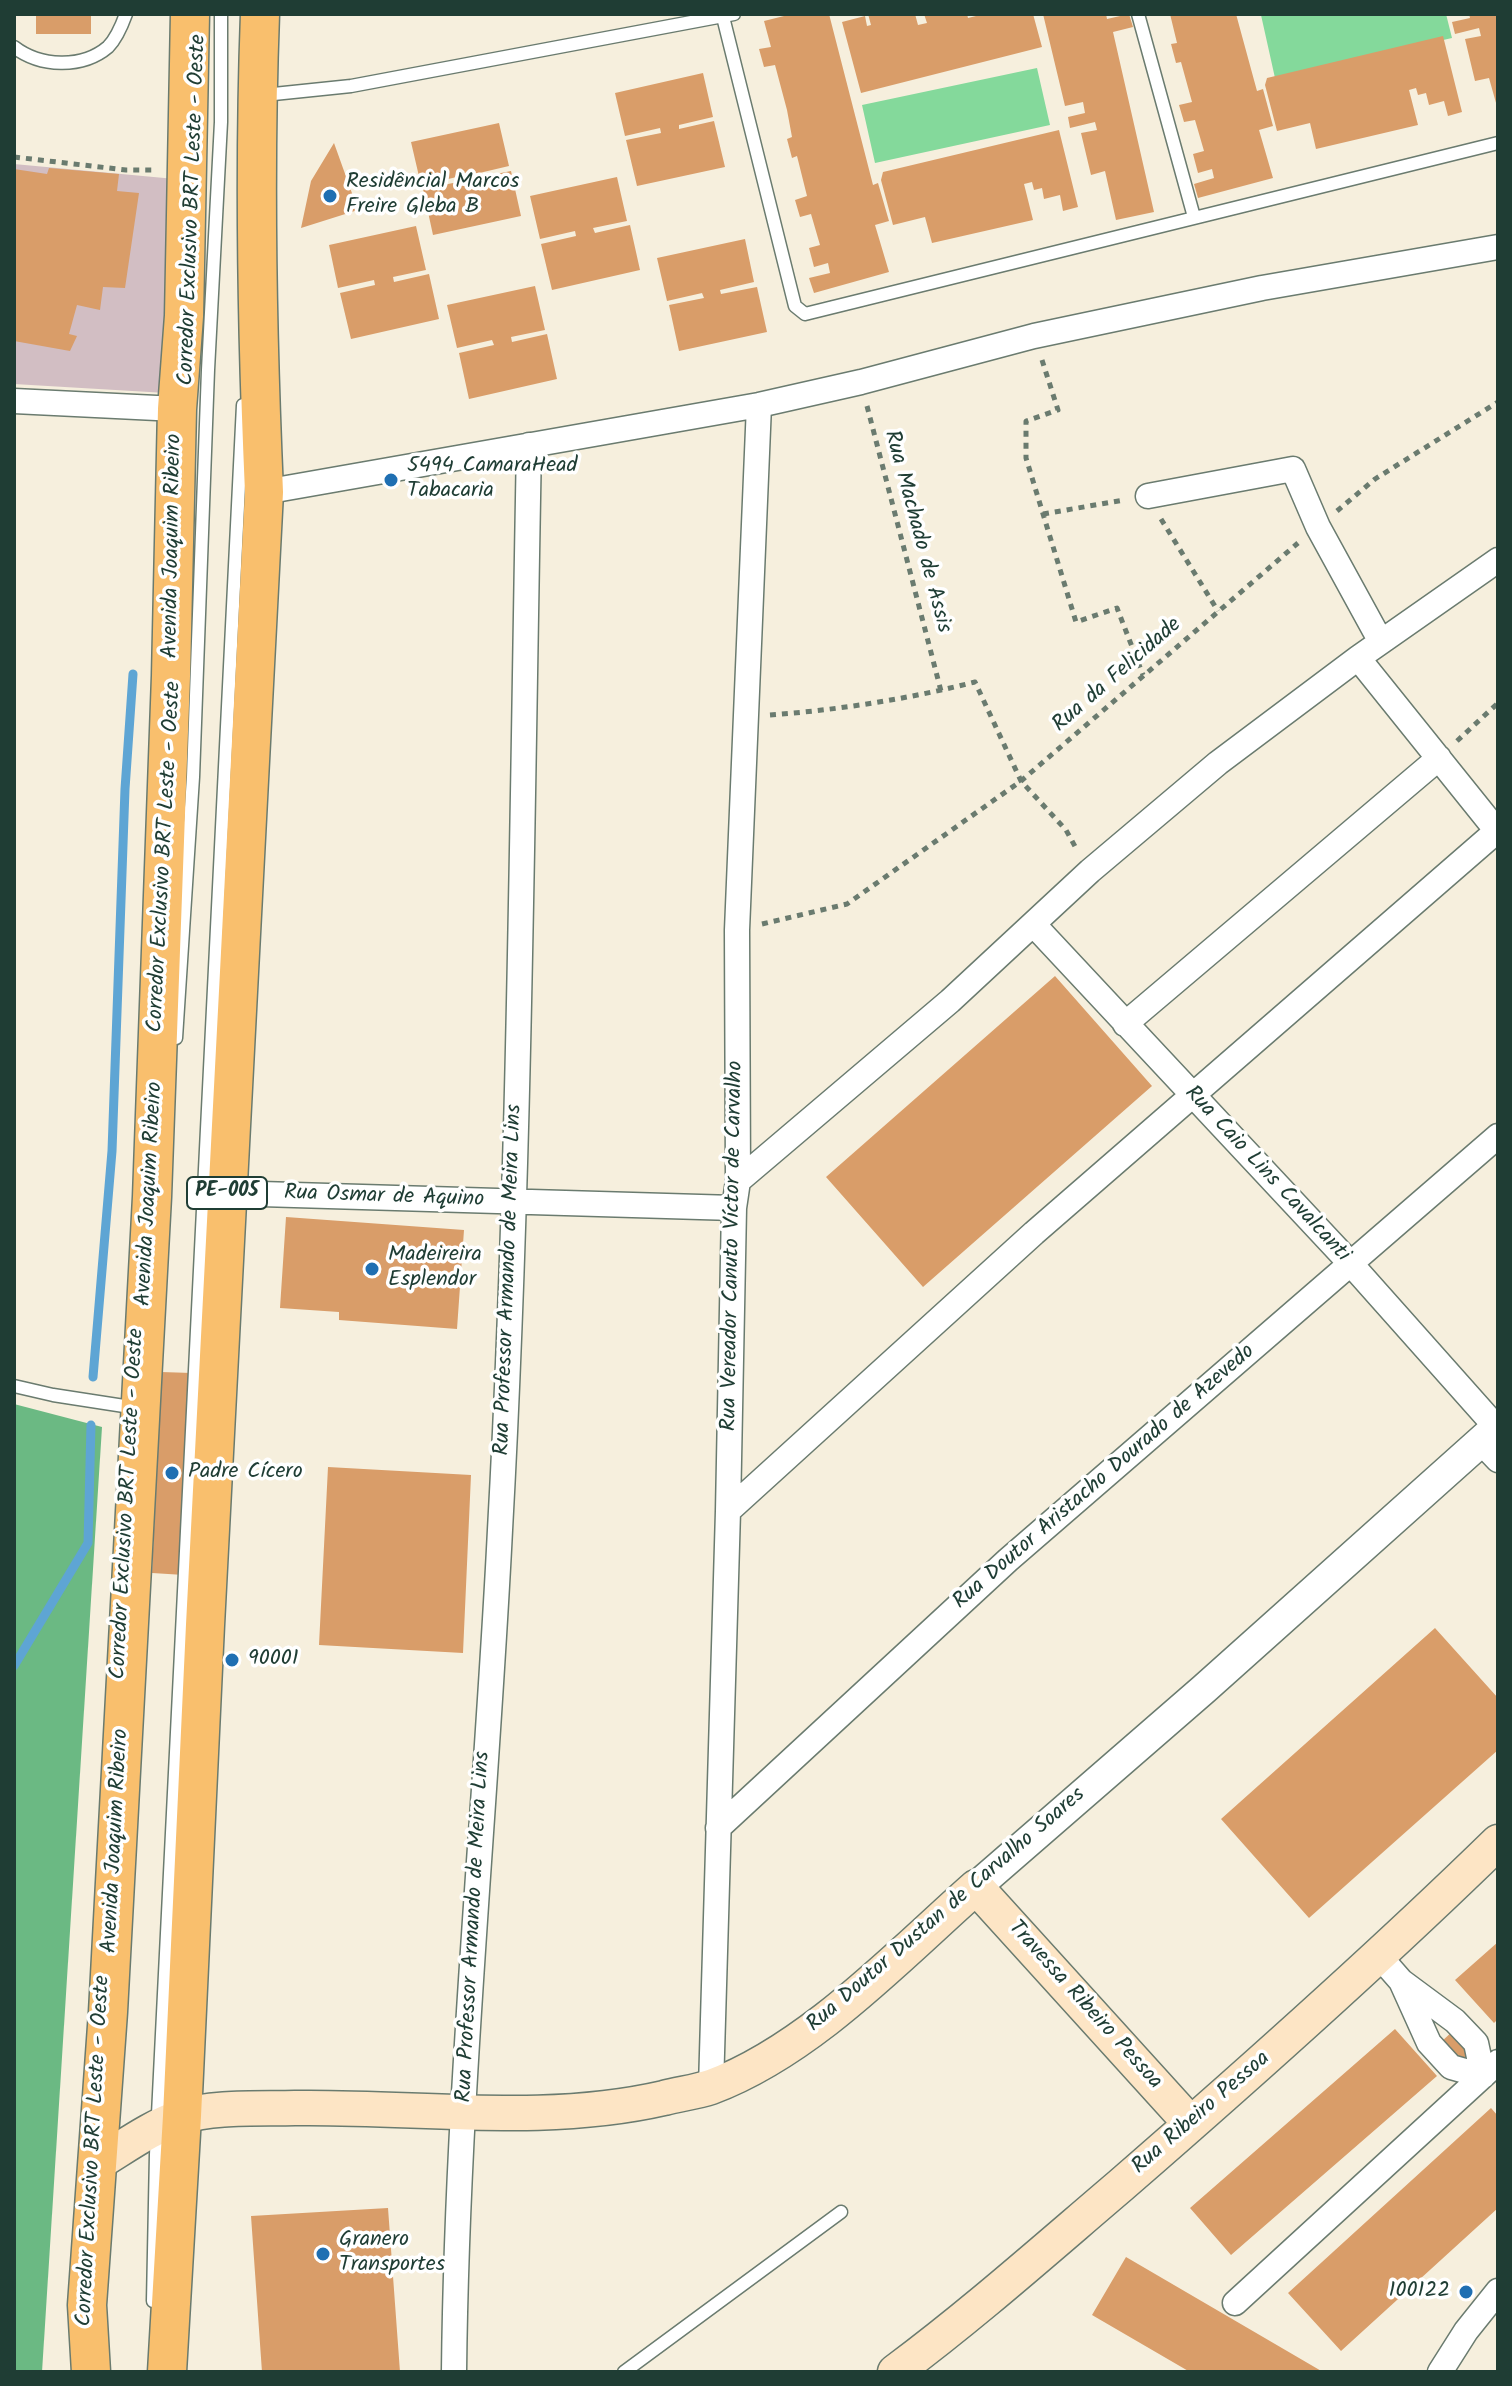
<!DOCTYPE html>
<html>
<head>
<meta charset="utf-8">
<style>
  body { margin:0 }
  #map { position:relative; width:1512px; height:2386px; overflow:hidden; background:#f6efdd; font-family:Kalam,sans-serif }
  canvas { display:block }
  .frame { position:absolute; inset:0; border:16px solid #1f3d34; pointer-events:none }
</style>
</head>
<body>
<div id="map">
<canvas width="1512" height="2386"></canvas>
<div class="frame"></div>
</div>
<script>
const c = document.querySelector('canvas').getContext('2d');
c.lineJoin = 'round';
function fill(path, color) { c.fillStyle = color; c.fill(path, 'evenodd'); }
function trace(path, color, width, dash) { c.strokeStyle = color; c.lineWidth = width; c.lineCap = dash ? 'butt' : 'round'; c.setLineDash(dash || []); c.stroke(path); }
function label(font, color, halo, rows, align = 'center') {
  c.font = font + ' Kalam,sans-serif'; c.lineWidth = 7; c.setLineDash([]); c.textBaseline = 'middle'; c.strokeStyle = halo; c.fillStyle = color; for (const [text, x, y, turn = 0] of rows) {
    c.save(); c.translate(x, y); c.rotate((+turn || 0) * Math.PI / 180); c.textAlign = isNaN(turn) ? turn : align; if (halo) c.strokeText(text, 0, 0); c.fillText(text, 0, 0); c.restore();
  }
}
const industrial = new Path2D(`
  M 14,164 L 175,179 L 166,393 L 14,384 Z`);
const green = new Path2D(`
  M 1266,14 L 1446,14 L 1452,38 L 1275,78 L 1261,15 Z
  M 1037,68 L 1050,125 L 875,163 L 862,105 Z`);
const forest = new Path2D(`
  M 14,1404 L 102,1427 L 42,2372 L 14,2372 Z`);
const stream = new Path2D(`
  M 93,1377 L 112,1151 L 125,789 L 133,674
  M 14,1666 L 88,1543 L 91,1425`);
const building = new Path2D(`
  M 36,14 L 91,14 L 91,34 L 36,34 Z
  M 792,14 L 829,14 L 873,185 L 878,183 L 889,221 L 875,225 L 889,272 L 814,293 L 809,278 L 830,273 L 828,263 L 814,267 L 809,248 L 820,245 L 811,214 L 800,217 L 795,200 L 807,196 L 797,156 L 792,158 L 787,139 L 792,137 L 787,110 L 775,65 L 764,67 L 759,49 L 771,47 L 764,21 Z
  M 868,14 L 915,14 L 918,25 L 927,23 L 924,14 L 967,14 L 968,18 L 984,14 L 1033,14 L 1042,47 L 861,93 L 842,22 L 865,16 L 867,26 L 871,25 Z
  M 1043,14 L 1106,14 L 1107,19 L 1129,14 L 1133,27 L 1113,32 L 1154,212 L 1116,220 L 1105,171 L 1091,175 L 1081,133 L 1097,130 L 1095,122 L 1070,128 L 1068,117 L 1085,113 L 1083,102 L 1065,106 Z
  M 1170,14 L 1236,14 L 1257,91 L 1263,89 L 1273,126 L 1259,130 L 1273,178 L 1198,198 L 1194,184 L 1214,178 L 1212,169 L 1198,173 L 1193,154 L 1204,151 L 1195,120 L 1184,122 L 1179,105 L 1192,102 L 1181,62 L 1176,63 L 1171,44 L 1177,43 Z
  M 1469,14 L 1498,14 L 1498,110 L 1489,78 L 1475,81 L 1465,39 L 1481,36 L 1479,28 L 1455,34 L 1452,22 L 1470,18 Z
  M 1443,36 L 1462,112 L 1448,116 L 1444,101 L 1429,105 L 1426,93 L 1418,95 L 1416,88 L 1409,90 L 1418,125 L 1316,149 L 1310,123 L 1277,131 L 1265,85 L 1267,78 Z
  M 703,73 L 713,117 L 679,125 L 679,129 L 714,121 L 725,167 L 637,186 L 626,140 L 661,133 L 660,128 L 625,136 L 615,93 Z
  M 499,123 L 509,166 L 475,174 L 476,178 L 511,171 L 521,216 L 433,235 L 423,189 L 458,182 L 457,177 L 421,185 L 411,142 Z
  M 1059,130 L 1078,207 L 1063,211 L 1060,195 L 1044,199 L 1042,188 L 1034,190 L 1032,182 L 1024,184 L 1033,220 L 932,243 L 925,217 L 893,225 L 881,180 L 883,172 Z
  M 334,143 L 358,210 L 301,228 L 311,181 Z
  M 49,168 L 119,174 L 117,191 L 139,193 L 125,288 L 103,287 L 100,310 L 77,305 L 69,334 L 77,336 L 70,351 L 14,341 L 14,169 L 47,174 Z
  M 617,177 L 627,221 L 593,228 L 595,233 L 630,225 L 640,270 L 552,290 L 541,244 L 576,236 L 575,231 L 540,239 L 530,196 Z
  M 416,226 L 426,270 L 393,277 L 394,282 L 429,274 L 439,319 L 351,339 L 340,293 L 375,285 L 374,280 L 338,288 L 329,245 Z
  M 745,239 L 754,282 L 720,290 L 721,294 L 757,287 L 767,332 L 679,351 L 669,305 L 704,298 L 702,293 L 667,301 L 657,258 Z
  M 535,286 L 545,330 L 511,337 L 512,342 L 547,334 L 557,379 L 469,399 L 459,353 L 494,345 L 492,340 L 457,348 L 447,305 Z
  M 1055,976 L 1152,1086 L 923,1287 L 826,1177 Z
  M 286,1217 L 464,1230 L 457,1329 L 339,1320 L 339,1312 L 280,1308 Z
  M 161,1372 L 192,1373 L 184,1575 L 152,1573 Z
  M 328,1467 L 471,1475 L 463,1653 L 319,1645 Z
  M 1435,1628 L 1498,1698 L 1498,1750 L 1309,1918 L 1221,1819 Z
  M 1498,1942 L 1498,2019 L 1494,2023 L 1455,1980 Z
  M 1395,2029 L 1437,2076 L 1231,2255 L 1190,2208 Z
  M 1454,2030 L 1473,2050 L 1460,2062 L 1441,2042 Z
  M 1491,2108 L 1498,2116 L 1498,2208 L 1341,2351 L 1288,2293 Z
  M 388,2208 L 400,2372 L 262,2372 L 251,2216 Z
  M 1126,2257 L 1323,2372 L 1190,2372 L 1092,2315 Z`);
const path = new Path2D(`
  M 14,157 L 126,170 L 156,170
  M 1042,360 L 1058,410 L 1026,421 L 1026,458 L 1076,622 L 1117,608 L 1143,675
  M 867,406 L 941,691
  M 1337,511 L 1375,479 L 1498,402
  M 1043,514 L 1124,500
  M 1161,519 L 1218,611
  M 770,715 C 838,710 908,699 975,682 L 1021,781 L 1066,830 L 1077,850
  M 1457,741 L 1498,703
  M 762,924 L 847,904 L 1021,781 L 1298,543`);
const service = new Path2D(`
  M 1138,14 L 1194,217
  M 723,17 L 795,306 L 805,314 L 1498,143
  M 14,47 C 40,67 82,69 108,47 C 116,39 122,25 126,14
  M 264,95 L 351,86 L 734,14
  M 176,1038 L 193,777 L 208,370 L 221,122 L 221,14
  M 14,1386 L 53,1395 L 137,1408
  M 153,2301 L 156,2154 L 243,405
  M 624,2372 L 841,2212`);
const minor = new Path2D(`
  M 14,401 L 177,409
  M 264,492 L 759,405 L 861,382 L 1034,336 L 1262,288 L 1498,247
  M 1148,496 L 1293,469 L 1318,527 L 1381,642
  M 1358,658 L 1497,831
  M 1034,925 L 1351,1264 L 1496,1427
  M 1125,1024 L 1439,758
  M 738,1181 L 950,1001 L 1090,871 L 1218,763 L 1358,658 L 1498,560
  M 227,1193 L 734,1208
  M 1480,1441 L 1498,1460
  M 728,1511 L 1034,1233 L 1498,830
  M 718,1828 L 1008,1560 L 1498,1136
  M 1380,1957 L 1401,1981 L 1455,2021 L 1476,2043 L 1483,2076 L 1451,2067 L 1429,2043 L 1401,1981
  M 711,2087 L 728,1511 L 734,1208 L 738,1181 L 737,930 L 759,405
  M 1235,2303 L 1498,2062
  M 454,2372 C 457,2091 486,1811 500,1530 C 520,1169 522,807 529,445
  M 1440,2372 L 1466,2331 L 1498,2291`);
const tertiary = new Path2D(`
  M 976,1887 L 1204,1689 L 1498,1426`);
const secondary = new Path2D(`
  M 96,2164 C 123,2148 151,2127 181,2117 C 212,2106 262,2109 295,2108 C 418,2106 542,2126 664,2098 C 679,2094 696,2092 711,2087 C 810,2050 898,1956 976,1887 L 1191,2124
  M 895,2372 C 973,2314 1046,2249 1120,2186 C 1249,2074 1376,1961 1498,1842`);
const primary = new Path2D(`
  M 91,2372 L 87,2305 L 108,2012 L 152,1197 L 171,676 L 177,409 L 184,316 L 190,14
  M 167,2372 L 182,2116 L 205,1625 L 264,492 C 257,333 254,173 260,14`);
const markers = [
  [330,196,8,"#1f6fb2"],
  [391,480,8,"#1f6fb2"],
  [372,1269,8,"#1f6fb2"],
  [172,1473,8,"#1f6fb2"],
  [232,1660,8,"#1f6fb2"],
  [323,2254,8,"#1f6fb2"],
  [1466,2292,8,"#1f6fb2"]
];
const shields = [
  [227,1193,80]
];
const shieldNames = [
  ["PE-005",227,1193]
];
const poiNames = [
  ["Residêncial Marcos",346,183],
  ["Freire Gleba B",346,208],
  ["5494 CamaraHead",407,467],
  ["Tabacaria",407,492],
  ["Madeireira",388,1256],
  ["Esplendor",388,1281],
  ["Padre Cícero",188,1473],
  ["90001",248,1660],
  ["Granero",339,2241],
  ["Transportes",339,2266],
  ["100122",1450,2292,"right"]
];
const streetNames = [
  ["Corredor Exclusivo BRT Leste - Oeste",194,210,-88],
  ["Rua Machado de Assis",916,532,75],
  ["Avenida Joaquim Ribeiro",174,546,-89],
  ["Rua da Felicidade",1118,676,-41],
  ["Corredor Exclusivo BRT Leste - Oeste",166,857,-87],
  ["Rua Caio Lins Cavalcanti",1266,1175,47],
  ["Avenida Joaquim Ribeiro",151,1194,-87],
  ["Rua Osmar de Aquino",384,1198,2],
  ["Rua Vereador Canuto Víctor de Carvalho",734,1246,-89],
  ["Rua Professor Armando de Meira Lins",510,1280,-88],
  ["Rua Doutor Aristacho Dourado de Azevedo",1105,1478,-41],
  ["Corredor Exclusivo BRT Leste - Oeste",129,1504,-87],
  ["Avenida Joaquim Ribeiro",117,1841,-87],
  ["Rua Doutor Dustan de Carvalho Soares",947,1911,-41],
  ["Rua Professor Armando de Meira Lins",475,1927,-87],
  ["Travessa Ribeiro Pessoa",1084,2006,48],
  ["Rua Ribeiro Pessoa",1202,2114,-41],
  ["Corredor Exclusivo BRT Leste - Oeste",95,2151,-87]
];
fill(industrial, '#d2bec3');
fill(green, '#84d99b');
fill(forest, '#6bb983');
trace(stream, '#5ea5d4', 9);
fill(building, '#d99d69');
trace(service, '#6a7b6f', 15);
trace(minor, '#6a7b6f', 27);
trace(tertiary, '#6a7b6f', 33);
trace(secondary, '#6a7b6f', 37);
trace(primary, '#6a7b6f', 41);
trace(path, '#6a7b6f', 5, [6, 6]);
trace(service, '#fff', 12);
trace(minor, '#fff', 24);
trace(tertiary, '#fff', 30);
trace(secondary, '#fde5c5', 34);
trace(primary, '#f9bf6d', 38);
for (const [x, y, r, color] of markers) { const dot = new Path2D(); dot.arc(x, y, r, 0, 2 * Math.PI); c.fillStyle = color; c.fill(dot); trace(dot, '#fff', 3); }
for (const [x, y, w] of shields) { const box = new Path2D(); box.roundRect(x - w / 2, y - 16, w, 32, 6); c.fillStyle = '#fff'; c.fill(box); trace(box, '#1f3d34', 2); }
label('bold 20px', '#1f3d34', null, shieldNames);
label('22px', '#1f3d34', '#fff', poiNames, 'left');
label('22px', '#1f3d34', '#fff', streetNames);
</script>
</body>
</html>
